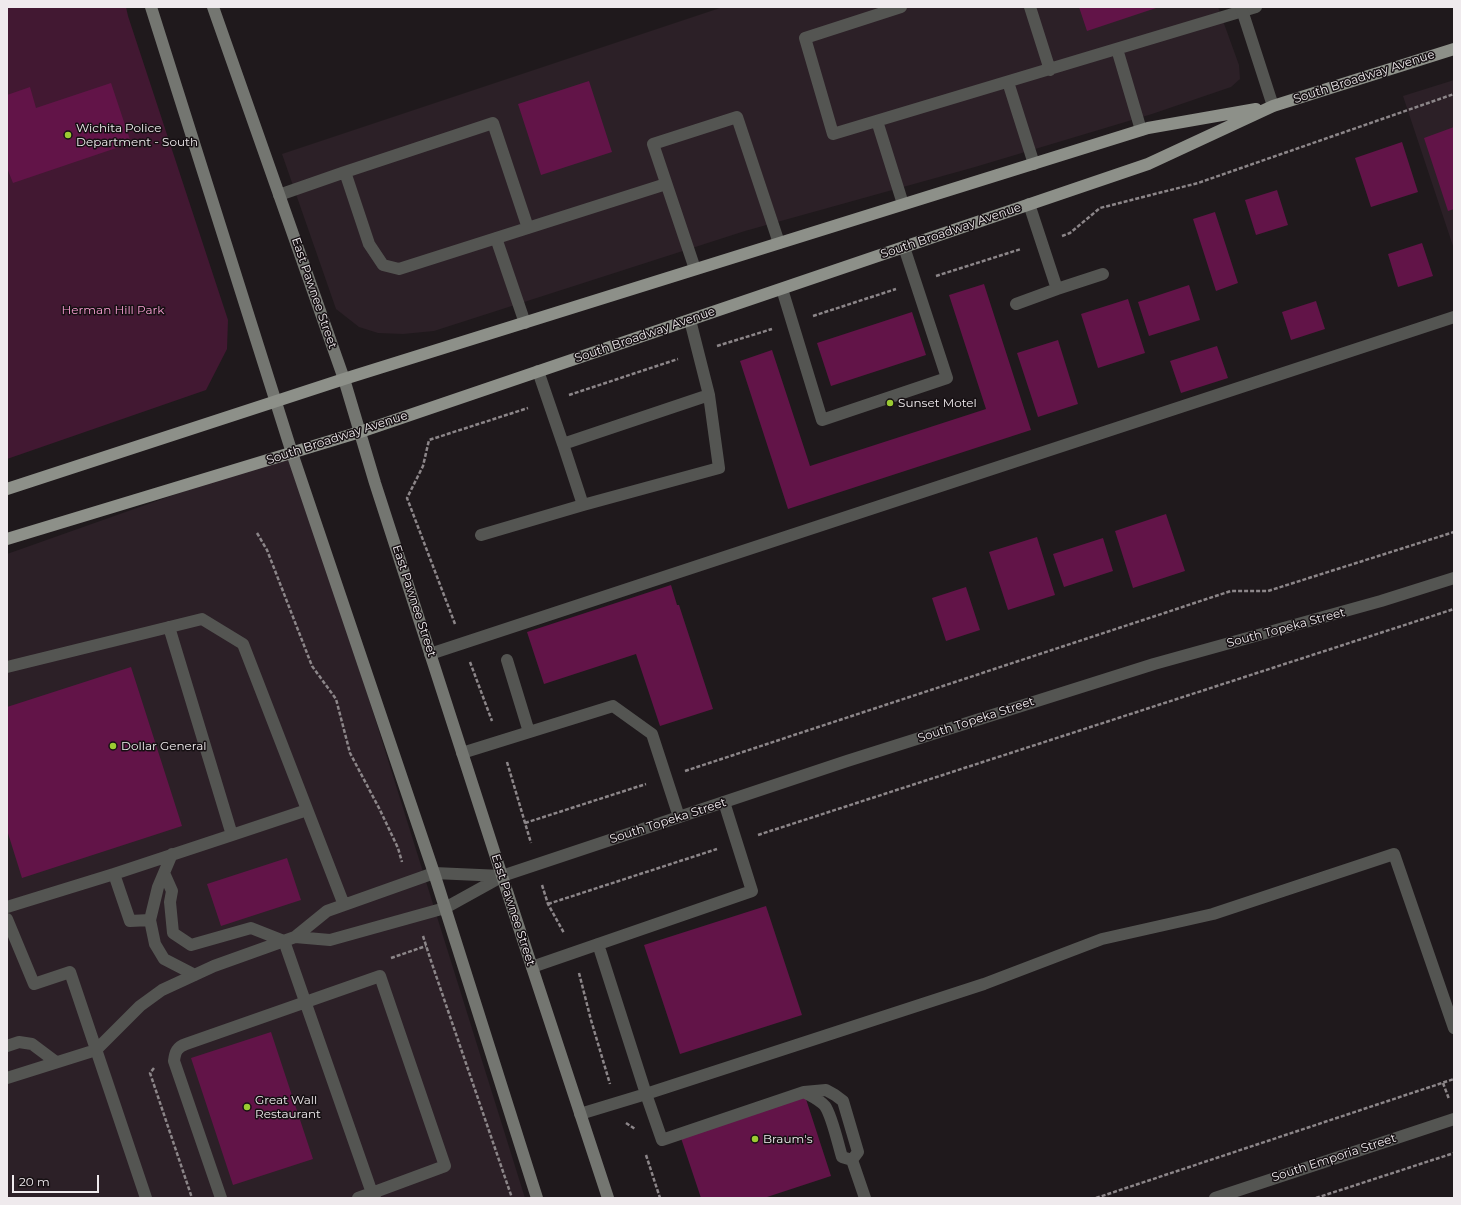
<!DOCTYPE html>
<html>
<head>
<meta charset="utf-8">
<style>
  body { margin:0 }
  #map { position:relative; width:1461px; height:1205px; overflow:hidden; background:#1f191c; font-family:Montserrat,sans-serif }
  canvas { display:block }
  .frame { position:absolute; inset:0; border:8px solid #efeaed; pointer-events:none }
  .scale { position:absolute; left:12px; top:1175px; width:87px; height:18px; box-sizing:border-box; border:2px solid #efeaed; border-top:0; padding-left:5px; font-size:12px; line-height:14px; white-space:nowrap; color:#efeaed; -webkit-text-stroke:3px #161013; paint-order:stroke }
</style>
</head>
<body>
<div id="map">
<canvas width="1461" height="1205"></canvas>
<div class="frame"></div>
<div class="scale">20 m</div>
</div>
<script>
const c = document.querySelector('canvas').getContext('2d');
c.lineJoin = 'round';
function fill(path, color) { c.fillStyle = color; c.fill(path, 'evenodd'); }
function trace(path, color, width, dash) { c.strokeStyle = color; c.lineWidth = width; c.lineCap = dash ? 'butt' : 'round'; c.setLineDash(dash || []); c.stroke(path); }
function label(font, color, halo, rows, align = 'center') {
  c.font = font + ' Montserrat,sans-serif'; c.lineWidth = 3; c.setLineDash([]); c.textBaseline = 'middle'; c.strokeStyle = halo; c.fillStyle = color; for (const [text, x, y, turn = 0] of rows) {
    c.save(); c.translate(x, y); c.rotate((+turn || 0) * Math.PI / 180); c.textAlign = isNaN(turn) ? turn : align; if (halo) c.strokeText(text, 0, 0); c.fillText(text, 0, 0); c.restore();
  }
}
const built = new Path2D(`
  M 723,7 L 1218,7 L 1239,65 L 1240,79 L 1231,87 L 1152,114 L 975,167 L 745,231 L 434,331 L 403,334 L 378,333 L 359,327 L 336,309 L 282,154 Z
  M 1454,80 L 1454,249 L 1403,96 Z
  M 292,453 L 525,1198 L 7,1198 L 7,554 Z`);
const green = new Path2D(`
  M 7,7 L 126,7 L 128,16 L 228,320 L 227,349 L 206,390 L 7,459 Z`);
const building = new Path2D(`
  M 1079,7 L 1159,7 L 1087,31 Z
  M 589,81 L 612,152 L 541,175 L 518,104 Z
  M 111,83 L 131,143 L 13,183 L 7,168 L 7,95 L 30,87 L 36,108 Z
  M 1454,127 L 1454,209 L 1448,211 L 1424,138 Z
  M 1402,142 L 1418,192 L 1371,207 L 1355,158 Z
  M 1277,190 L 1288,225 L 1256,235 L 1245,200 Z
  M 1215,212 L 1238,283 L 1216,291 L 1193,219 Z
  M 1422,243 L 1433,276 L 1398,287 L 1388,254 Z
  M 984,284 L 1031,430 L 788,509 L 740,361 L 772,350 L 810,466 L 986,409 L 949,295 Z
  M 1189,285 L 1200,320 L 1149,336 L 1138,302 Z
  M 1128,299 L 1145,353 L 1098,368 L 1081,314 Z
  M 1316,301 L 1325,329 L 1291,340 L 1282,312 Z
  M 912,312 L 926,355 L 831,386 L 817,343 Z
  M 1058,340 L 1078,404 L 1038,417 L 1017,353 Z
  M 1217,346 L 1228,378 L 1181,393 L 1170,361 Z
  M 1166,514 L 1185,571 L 1133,588 L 1115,531 Z
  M 1037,537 L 1055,595 L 1008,610 L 989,552 Z
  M 1103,538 L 1113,571 L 1064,587 L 1053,554 Z
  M 671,585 L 677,605 L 679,605 L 713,709 L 660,726 L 636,654 L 544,684 L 527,632 Z
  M 966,587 L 980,630 L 946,641 L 932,598 Z
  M 131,667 L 182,826 L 22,878 L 7,830 L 7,707 Z
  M 287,858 L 301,900 L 221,926 L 207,884 Z
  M 766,906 L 802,1015 L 680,1054 L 644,945 Z
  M 271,1032 L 313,1159 L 233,1185 L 191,1058 Z
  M 805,1096 L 831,1176 L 764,1198 L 701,1198 L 681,1138 Z`);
const path = new Path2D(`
  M 1062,236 L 1070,233 L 1100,208 L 1198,183 L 1454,94
  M 936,276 L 1021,249
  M 813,316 L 896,289
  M 717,346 L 772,329
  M 569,395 L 678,359
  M 257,533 L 267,550 L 312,666 L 336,699 L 350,753 L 380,810 L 398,848 L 402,862
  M 455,624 L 407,498 L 423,466 L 429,440 L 528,408
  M 470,662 L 492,721
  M 507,762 L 531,843
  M 685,771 L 1231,591 L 1268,591 L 1454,532
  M 525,823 L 646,784
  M 758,835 L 1454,609
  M 542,885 L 548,904 L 564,933
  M 548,904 L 717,849
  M 423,936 L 430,958 L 512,1198
  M 391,958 L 426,946
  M 579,973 L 591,1020 L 610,1084
  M 154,1068 L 150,1073 L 192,1198
  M 1443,1083 L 1449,1099
  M 626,1123 L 635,1129
  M 646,1155 L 660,1198
  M 1096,1198 L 1454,1079
  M 1316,1198 L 1454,1153`);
const lane = new Path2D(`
  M 901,7 L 805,38 L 833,134 L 1256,7
  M 1030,7 L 1050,70
  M 1117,49 L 1141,130
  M 1008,82 L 1034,164
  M 877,121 L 903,204
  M 279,195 L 345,172
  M 1029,204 L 1057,289 L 1103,274
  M 528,228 L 493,123 L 345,172 L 369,244 L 383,265 L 399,269 C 488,241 577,213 666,184
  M 496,238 L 525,323
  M 695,269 L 653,144 L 737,117 L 779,243
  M 782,289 L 822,420 L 947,378 L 904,247
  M 1016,304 L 1057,289
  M 538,371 L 563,444 L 709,395 L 690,320
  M 563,444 L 583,505
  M 481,535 L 583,505 L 719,468 L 709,395
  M 169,627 L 232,835 L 307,810
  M 430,654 L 1454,317
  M 507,660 L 529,732
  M 7,667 L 202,619 L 243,644 L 344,905
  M 462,753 L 613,706 L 652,734 L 679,817
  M 172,854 L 158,887 L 150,920 L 155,944 L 164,959 L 195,975
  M 164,873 L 172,891 L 170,902 L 173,933 L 191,945 L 251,928 L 284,941 L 372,1193 L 358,1198
  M 114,874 L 130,921 L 150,920
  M 7,907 L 114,874 L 232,835
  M 7,919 L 34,984 L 70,972 L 146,1198
  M 295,937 L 330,940 L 445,908 L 501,877
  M 598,944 L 646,1094 L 984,984 L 1102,939 L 1213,914 L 1394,854 L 1454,1028
  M 532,967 L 752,891 L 724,802
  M 7,1046 L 19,1042 L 32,1044 L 56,1062
  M 7,1078 L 96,1050 L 140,1006 L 162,990 L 214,966 L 295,937 L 327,911 L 434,873 L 502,876
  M 804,1092 C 811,1096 820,1100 825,1106 C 832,1116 838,1144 842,1157 L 852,1160
  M 580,1114 L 646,1094 L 662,1140 L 804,1092 L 826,1090 L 835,1095 L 843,1101 L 858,1152 L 852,1160
  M 852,1160 L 865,1198
  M 221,1198 L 174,1061 C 175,1052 177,1047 186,1044 L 380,976 L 445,1166 L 372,1193 L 375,1198`);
const street = new Path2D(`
  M 1241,7 L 1273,106
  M 502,876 L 847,761 L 1154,664 L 1381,601 L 1454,578
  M 1215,1198 L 1454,1119`);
const secondary = new Path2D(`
  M 151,7 L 292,453 L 434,873 L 537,1198
  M 213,7 L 344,379 L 375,483 L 502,876 L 608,1198`);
const primary = new Path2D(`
  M 7,489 L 344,379 L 1148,128 L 1256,109
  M 7,539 L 360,432 L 1148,164 L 1273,106 L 1454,49`);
const markers = [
  [68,135,4,"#9bcb32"],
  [890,403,4,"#9bcb32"],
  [113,746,4,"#9bcb32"],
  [247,1107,4,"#9bcb32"],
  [755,1139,4,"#9bcb32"]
];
const streetNames = [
  ["South Broadway Avenue",1364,77,-18],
  ["South Broadway Avenue",951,231,-19],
  ["East Pawnee Street",314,293,71],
  ["South Broadway Avenue",645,335,-19],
  ["South Broadway Avenue",337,438,-18],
  ["East Pawnee Street",414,601,72],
  ["South Topeka Street",1286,628,-15],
  ["South Topeka Street",976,720,-18],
  ["South Topeka Street",668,821,-18],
  ["East Pawnee Street",513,910,72],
  ["South Emporia Street",1334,1158,-18]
];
const poiNames = [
  ["Wichita Police",76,128],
  ["Department - South",76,142],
  ["Sunset Motel",898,403],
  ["Dollar General",121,746],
  ["Great Wall",255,1100],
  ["Restaurant",255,1114],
  ["Braum's",763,1139]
];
const parkNames = [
  ["Herman Hill Park",113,310]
];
fill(built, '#2c2027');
fill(green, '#421832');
fill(building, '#621448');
trace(path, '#8c8689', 2.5, [4, 2]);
trace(lane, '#545552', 12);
trace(street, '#545552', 12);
trace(secondary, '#747671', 12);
trace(primary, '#8d9089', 12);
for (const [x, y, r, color] of markers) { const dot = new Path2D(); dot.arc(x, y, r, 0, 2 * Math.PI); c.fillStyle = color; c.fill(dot); trace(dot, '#161013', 1.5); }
label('12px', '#efeaed', '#161013', streetNames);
label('12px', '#efeaed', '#161013', poiNames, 'left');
label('12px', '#f99fd3', '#161013', parkNames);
</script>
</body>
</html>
